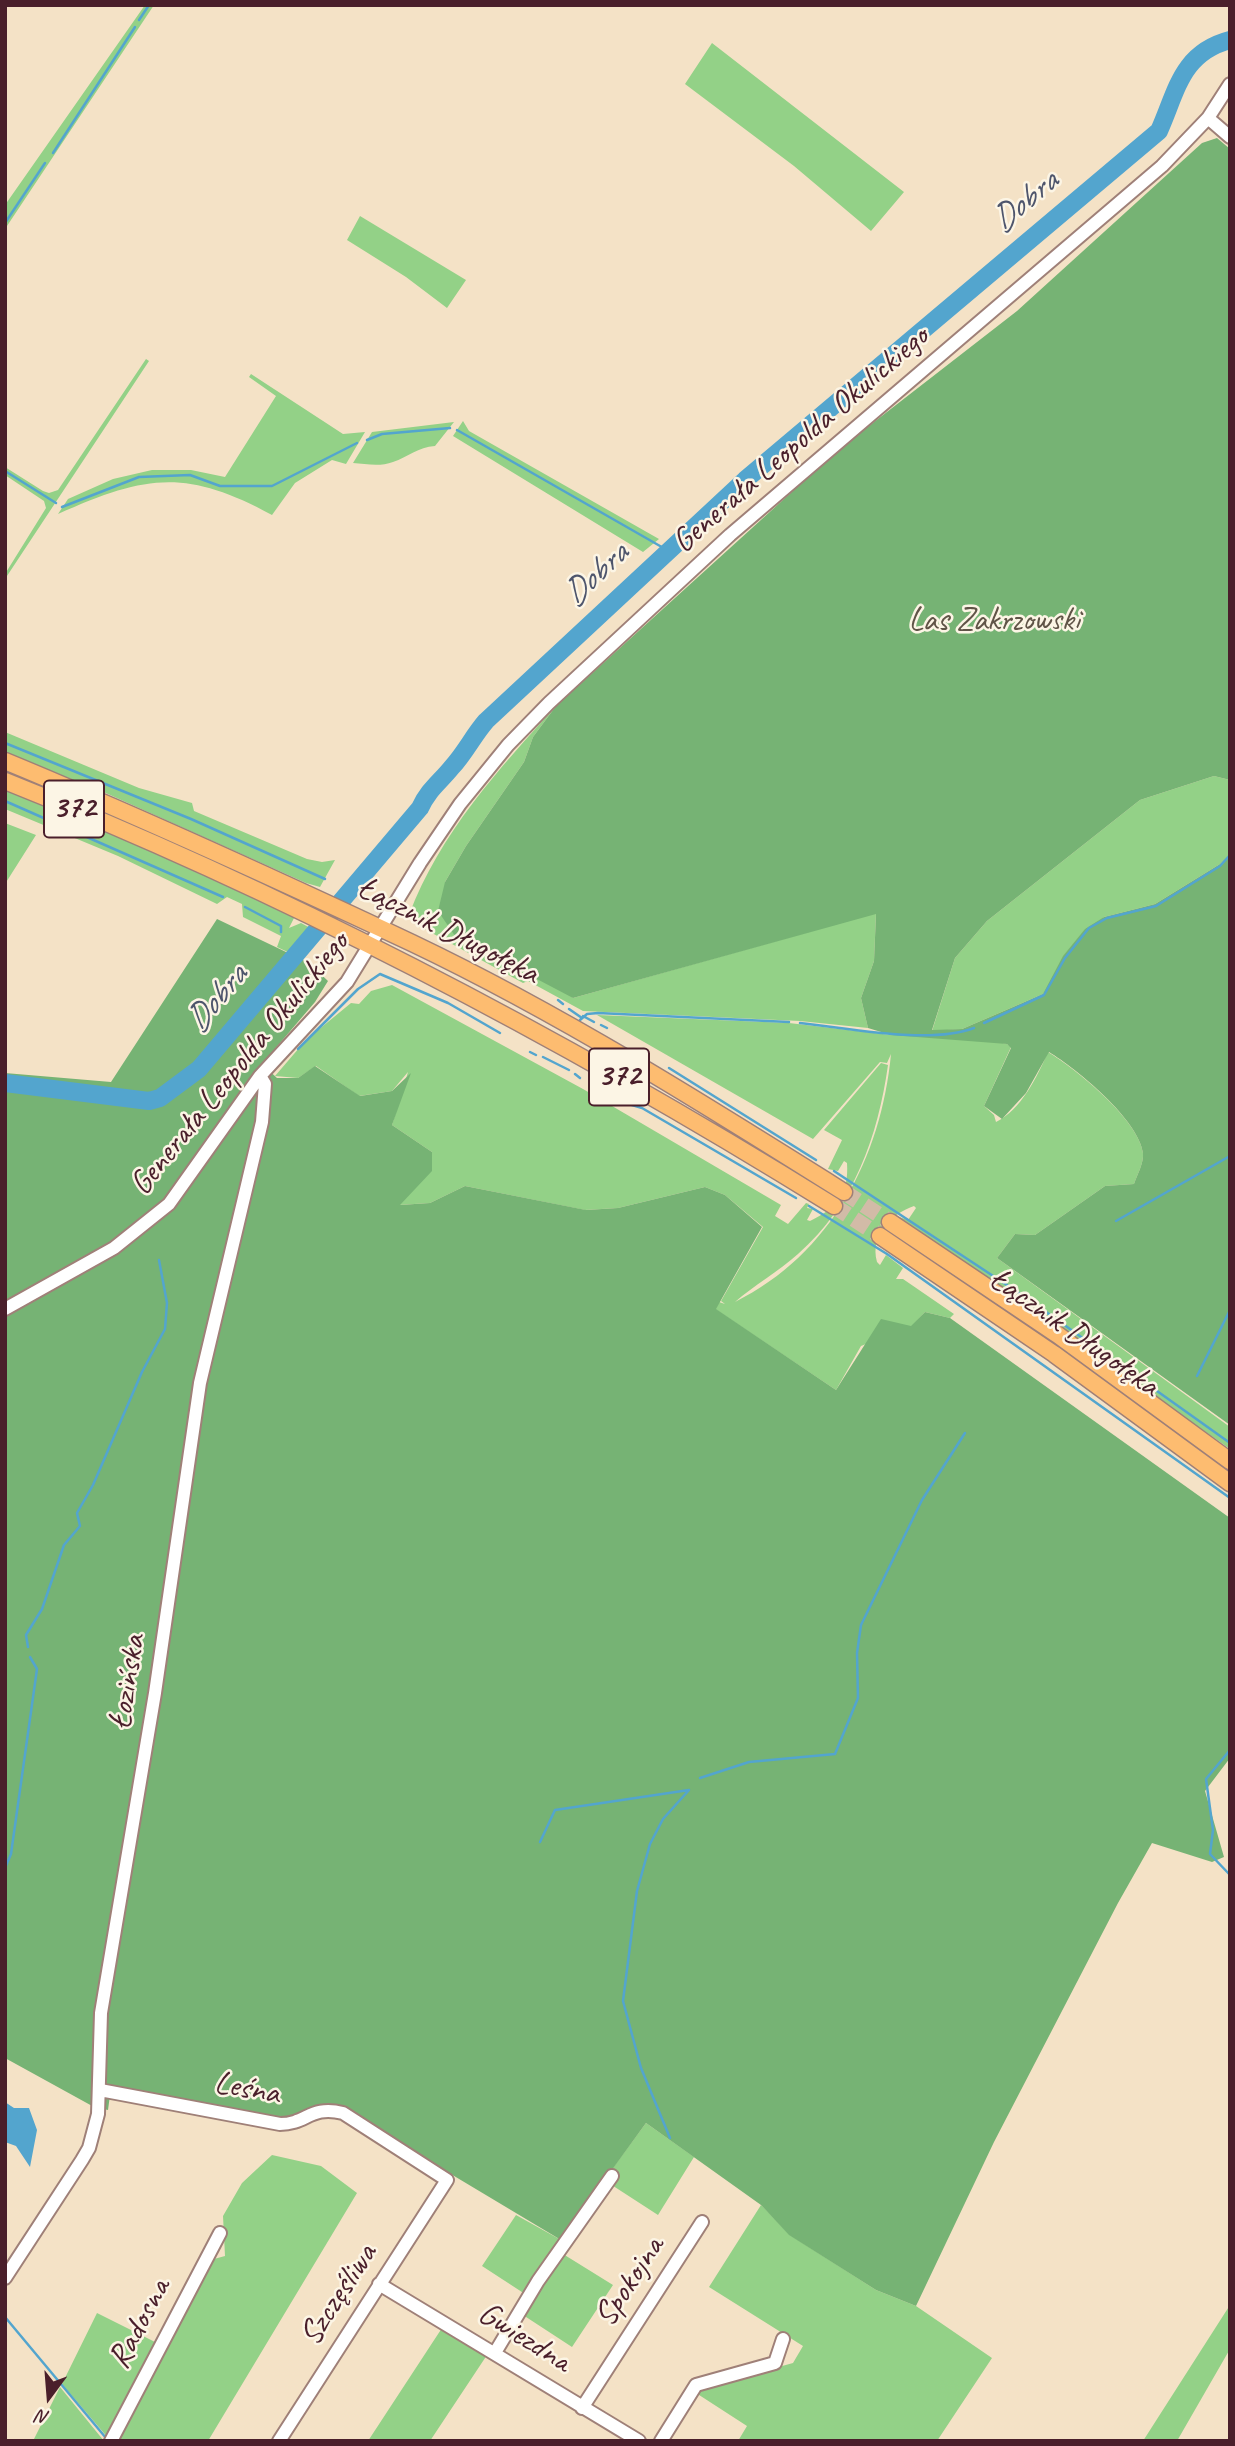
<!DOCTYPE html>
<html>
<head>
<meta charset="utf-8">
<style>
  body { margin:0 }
  #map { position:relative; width:1235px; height:2446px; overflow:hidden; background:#f4e2c6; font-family:Caveat,sans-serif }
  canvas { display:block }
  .frame { position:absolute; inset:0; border:7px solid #4a1f2b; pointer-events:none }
  .north { position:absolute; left:14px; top:2362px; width:70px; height:70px; -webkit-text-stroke:5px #fcf5e5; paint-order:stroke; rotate:196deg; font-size:19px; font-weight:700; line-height:28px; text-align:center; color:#4a1f2b }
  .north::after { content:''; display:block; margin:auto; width:24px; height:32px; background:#4a1f2b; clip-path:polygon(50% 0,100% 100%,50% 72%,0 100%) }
</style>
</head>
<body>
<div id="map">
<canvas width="1235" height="2446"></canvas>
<div class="frame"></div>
<div class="north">N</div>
</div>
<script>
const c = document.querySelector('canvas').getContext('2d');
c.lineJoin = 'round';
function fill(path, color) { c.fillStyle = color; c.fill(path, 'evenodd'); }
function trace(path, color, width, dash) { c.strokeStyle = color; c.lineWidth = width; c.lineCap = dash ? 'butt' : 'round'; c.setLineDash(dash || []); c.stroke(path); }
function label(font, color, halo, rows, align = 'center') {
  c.font = font + ' Caveat,sans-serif'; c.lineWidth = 5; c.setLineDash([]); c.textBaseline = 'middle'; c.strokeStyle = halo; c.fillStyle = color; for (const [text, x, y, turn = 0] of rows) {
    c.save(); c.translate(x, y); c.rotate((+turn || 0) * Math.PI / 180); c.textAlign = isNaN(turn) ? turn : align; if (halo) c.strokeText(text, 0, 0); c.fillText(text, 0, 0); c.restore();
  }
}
const green = new Path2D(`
  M 145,5 L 154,5 L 5,229 L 5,205 Z
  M 712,43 L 904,192 L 871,231 L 794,166 L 685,84 Z
  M 360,216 L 466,280 L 447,308 L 406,277 L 347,240 Z
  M 146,359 L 149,361 L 5,579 L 5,574 L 46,508 L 44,501 L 5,475 L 5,467 L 43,491 L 49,493 L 58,490 Z
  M 251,374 L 343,434 L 365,432 L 346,464 L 332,460 L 295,483 L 272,515 C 186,468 145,475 58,514 L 68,499 L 113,479 L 152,470 L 191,470 L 225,477 L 276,396 L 249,377 Z
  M 463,421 L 469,431 L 659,539 L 643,552 L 453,436 Z
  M 454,422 L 435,446 C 418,447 408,457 393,462 C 380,467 366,464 353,463 L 372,432 Z
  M 556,706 L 533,737 L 524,762 L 466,846 L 445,882 L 573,998 L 876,913 L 874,961 L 861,998 L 868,1028 L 800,1021 L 583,1011 L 528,981 L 523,983 L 412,922 L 409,915 C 440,833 498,770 556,706 Z
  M 5,732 L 139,788 L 192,803 L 194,811 L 307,859 L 322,862 L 335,860 L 320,887 L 306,883 L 99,790 L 5,753 Z
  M 1214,776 L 1230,780 L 1230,854 L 1220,864 L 1155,904 L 1104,917 L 1043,994 L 962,1029 L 932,1031 L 955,958 L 987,921 L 1140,800 Z
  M 5,790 L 164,856 L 295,916 L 289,928 L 301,923 L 314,930 L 294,955 L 277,947 L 281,936 L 243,917 L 242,904 L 227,897 L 217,904 L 118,856 L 5,809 Z
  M 5,823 L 36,835 L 5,884 Z
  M 392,985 L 583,1089 L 781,1205 L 775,1216 L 788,1224 L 806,1203 L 809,1204 L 807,1208 L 813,1209 L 807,1220 L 810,1221 C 837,1208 849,1194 847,1163 L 844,1161 L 838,1171 L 828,1169 L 842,1140 L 824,1130 L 881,1063 L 888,1065 C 878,1136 854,1205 798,1254 C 779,1271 753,1286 735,1302 C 831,1254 881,1158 891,1054 L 887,1063 L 880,1062 L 813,1139 L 597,1015 L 789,1023 L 891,1035 L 962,1034 L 1007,1044 L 1011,1047 L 984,1106 L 994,1115 L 996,1122 C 1021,1110 1037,1077 1048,1052 C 1076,1069 1139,1120 1143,1153 C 1144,1163 1137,1175 1134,1184 L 1105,1186 L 1035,1235 L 1015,1234 L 997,1258 L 1230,1427 L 1230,1449 L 899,1217 L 908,1220 L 916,1208 L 914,1206 C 890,1215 870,1234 877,1262 L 880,1265 L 886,1255 L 903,1268 L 896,1279 L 903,1279 L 954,1314 L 950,1318 L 925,1312 L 912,1326 L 861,1346 L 836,1390 L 715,1309 L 719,1302 L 725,1304 L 721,1301 L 763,1227 L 725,1195 L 705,1187 L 618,1208 L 585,1210 L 465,1186 L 430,1203 L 399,1205 L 432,1152 L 392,1125 L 408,1072 L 392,1091 L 359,1096 L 316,1066 L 298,1078 L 275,1076 L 306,1040 L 351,1003 L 359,1004 L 371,991 Z
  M 646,2123 L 694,2157 L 658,2215 L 604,2180 Z
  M 272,2155 L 321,2166 L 357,2193 L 208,2441 L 115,2441 L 206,2267 L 214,2259 L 225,2256 L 223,2216 L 242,2183 Z
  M 761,2205 L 790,2235 L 876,2290 L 916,2306 L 992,2358 L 937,2441 L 738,2441 L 747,2426 L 696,2393 L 699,2389 L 793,2363 L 803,2346 L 709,2287 Z
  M 516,2215 L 561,2240 L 525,2294 L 482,2266 Z
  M 563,2254 L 613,2285 L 572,2347 L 523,2315 Z
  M 1230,2305 L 1230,2349 L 1177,2441 L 1143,2441 Z
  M 97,2313 L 157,2343 L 109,2439 L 62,2384 Z
  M 442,2328 L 489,2352 L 430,2441 L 368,2441 Z
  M 60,2387 L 104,2441 L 33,2441 Z`);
const forest = new Path2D(`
  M 1217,138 L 1230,149 L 1230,780 L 1214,776 L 1140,800 L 987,921 L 955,958 L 932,1030 L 962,1029 L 1043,994 L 1063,956 L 1085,929 L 1104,917 L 1155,904 L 1220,864 L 1230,854 L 1230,1425 L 997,1258 L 1015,1234 L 1035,1235 L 1105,1186 L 1134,1184 C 1137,1175 1144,1163 1143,1153 C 1139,1120 1077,1069 1049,1052 L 1026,1093 L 1002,1119 L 984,1106 L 1011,1048 L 1007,1044 L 891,1035 L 868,1028 L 861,998 L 874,961 L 876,914 L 573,998 L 455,936 L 438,911 L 445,882 L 466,846 L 524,762 L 533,737 L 556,706 L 838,450 L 1017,311 L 1202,143 Z
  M 217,919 L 309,963 L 328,981 L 315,1002 L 262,1064 L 277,1078 L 298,1078 L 315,1066 L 360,1096 L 392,1091 L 411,1073 L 392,1125 L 432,1152 L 432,1171 L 400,1205 L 430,1203 L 465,1186 L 586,1210 L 618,1208 L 705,1187 L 725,1195 L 762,1227 L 716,1309 L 836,1390 L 881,1319 L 911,1326 L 925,1312 L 950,1318 L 1230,1518 L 1230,1758 L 1205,1791 L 1224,1857 L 1212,1862 L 1152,1843 L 1118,1903 L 994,2142 L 916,2306 L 876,2290 L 789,2235 L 761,2205 L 646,2123 L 561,2240 L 389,2137 L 332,2107 L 316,2106 L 280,2121 L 110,2095 L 108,2110 L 94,2107 L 5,2058 L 5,1073 L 111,1082 Z`);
const water = new Path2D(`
  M 5,2102 L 14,2108 L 29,2108 L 37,2130 L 30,2167 L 16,2146 L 5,2142 Z`);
const stream = new Path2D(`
  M 139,20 L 149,5
  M 53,153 L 135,27
  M 5,223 L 45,163
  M 457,430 L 667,550
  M 367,440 L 382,434 L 450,428
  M 5,471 L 56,503
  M 62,507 L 139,477 L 190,475 L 220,486 L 272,486 L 357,443
  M 5,743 L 191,819 L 325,879
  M 5,801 L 223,897
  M 245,907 L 281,926 L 281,932
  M 558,1000 L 563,1004
  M 569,1009 L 582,1018
  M 583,1016 L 594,1022
  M 580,1020 L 587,1014 L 598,1013 L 789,1022
  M 800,1023 C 850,1028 928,1045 974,1028
  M 984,1023 L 1044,995 L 1065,958 L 1089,928 L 1107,918 L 1156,906 L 1220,866 L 1230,855
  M 601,1025 L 607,1028
  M 298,1049 L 358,989 L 380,974 L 448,1003 L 500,1033
  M 530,1052 L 536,1055
  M 543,1057 L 569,1070
  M 669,1068 L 816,1160
  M 575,1074 L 580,1078
  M 632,1105 L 642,1108 L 796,1198
  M 834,1171 L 1025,1297 L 1230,1443
  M 809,1206 L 887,1254 L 1230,1498
  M 1116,1221 L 1230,1156
  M 1197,1376 L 1230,1310
  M 28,1647 L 26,1635 L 42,1609 L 64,1545 L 80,1526 L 77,1513 L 93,1485 L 142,1372 L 165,1329 L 167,1303 L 159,1260
  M 1230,1750 L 1206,1779 L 1213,1830 L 1210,1854 L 1230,1875
  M 700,1778 L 749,1762 L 835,1754 L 858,1698 L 857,1653 L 861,1625 L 922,1500 L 965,1433
  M 540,1842 L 555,1810 L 689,1790
  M 5,1868 L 11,1854 L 37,1669 L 30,1657
  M 670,2138 L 641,2068 L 623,2001 L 637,1891 L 650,1844 L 663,1819 L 689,1790
  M 5,2317 L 106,2438`);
const river = new Path2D(`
  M 5,1083 L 149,1101 L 160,1098 L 199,1069 L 420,808 C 428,790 440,782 452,767 C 465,753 473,736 486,721 L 745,480 L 1159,131 C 1177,91 1181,53 1230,40`);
const majorTunnel = new Path2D(`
  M 844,1192 L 890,1222
  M 834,1206 L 880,1236`);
const minor = new Path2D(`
  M 1208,118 L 1230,137
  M 5,1309 L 114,1248 L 169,1204 L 260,1076 L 347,982 L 420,863 L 460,804 L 508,745 L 549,703 L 730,535 L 1162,166 L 1208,118 L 1230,84
  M 100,2090 L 280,2124 C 307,2124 310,2105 343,2113 L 447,2180 L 279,2441
  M 5,2278 L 82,2160 L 89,2148 L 98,2114 L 101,2013 L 155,1693 L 200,1383 L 262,1122 L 265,1084 L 260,1076
  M 379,2284 L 639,2441
  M 496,2351 L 538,2281 L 612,2176
  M 582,2408 L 702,2222
  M 111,2441 L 220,2233
  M 661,2441 L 696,2385 L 775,2363 L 783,2339`);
const major = new Path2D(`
  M 5,761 C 143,818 278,880 412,943 C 561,1014 704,1104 844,1192
  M 5,781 C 294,896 570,1042 834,1206
  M 890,1222 L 1058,1335 L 1230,1461
  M 880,1236 L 1054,1354 L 1230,1483`);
const shields = [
  [74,809,60],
  [619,1077,60]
];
const shieldNames = [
  ["372",74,809],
  ["372",619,1077]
];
const streetNames = [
  ["Generała Leopolda Okulickiego",801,440,-41],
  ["Łącznik Długołęka",448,931,27],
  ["Generała Leopolda Okulickiego",240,1064,-51],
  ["Łącznik Długołęka",1074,1333,35],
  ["Łozińska",128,1682,-81],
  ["Leśna",247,2089,10],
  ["Spokojna",630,2282,-57],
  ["Szczęśliwa",339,2295,-57],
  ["Radosna",140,2324,-62],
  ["Gwiezdna",524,2338,32]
];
const parkNames = [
  ["Las Zakrzowski",994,621]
];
const waterNames = [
  ["Dobra",1025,202,-40],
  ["Dobra",596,575,-43],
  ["Dobra",217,999,-50]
];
fill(green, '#93d187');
fill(forest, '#76b374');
fill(water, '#53a5ce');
trace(stream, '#53a5ce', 2.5);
trace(river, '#53a5ce', 18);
trace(majorTunnel, '#d2bba7', 16, [16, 8]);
trace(minor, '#9f8078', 16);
trace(major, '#9f8078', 19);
trace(minor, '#fff', 12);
trace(major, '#fdbc70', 16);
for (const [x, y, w] of shields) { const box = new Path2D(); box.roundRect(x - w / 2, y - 28.5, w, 57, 5); c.fillStyle = '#fcf5e5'; c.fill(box); trace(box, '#4a1f2b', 2); }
label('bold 32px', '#4a1f2b', null, shieldNames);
label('33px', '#4a1f2b', '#fcf5e5', streetNames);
label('33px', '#605447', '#fcf5e5', parkNames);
label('italic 35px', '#4e556c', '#fcf5e5', waterNames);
</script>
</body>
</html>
